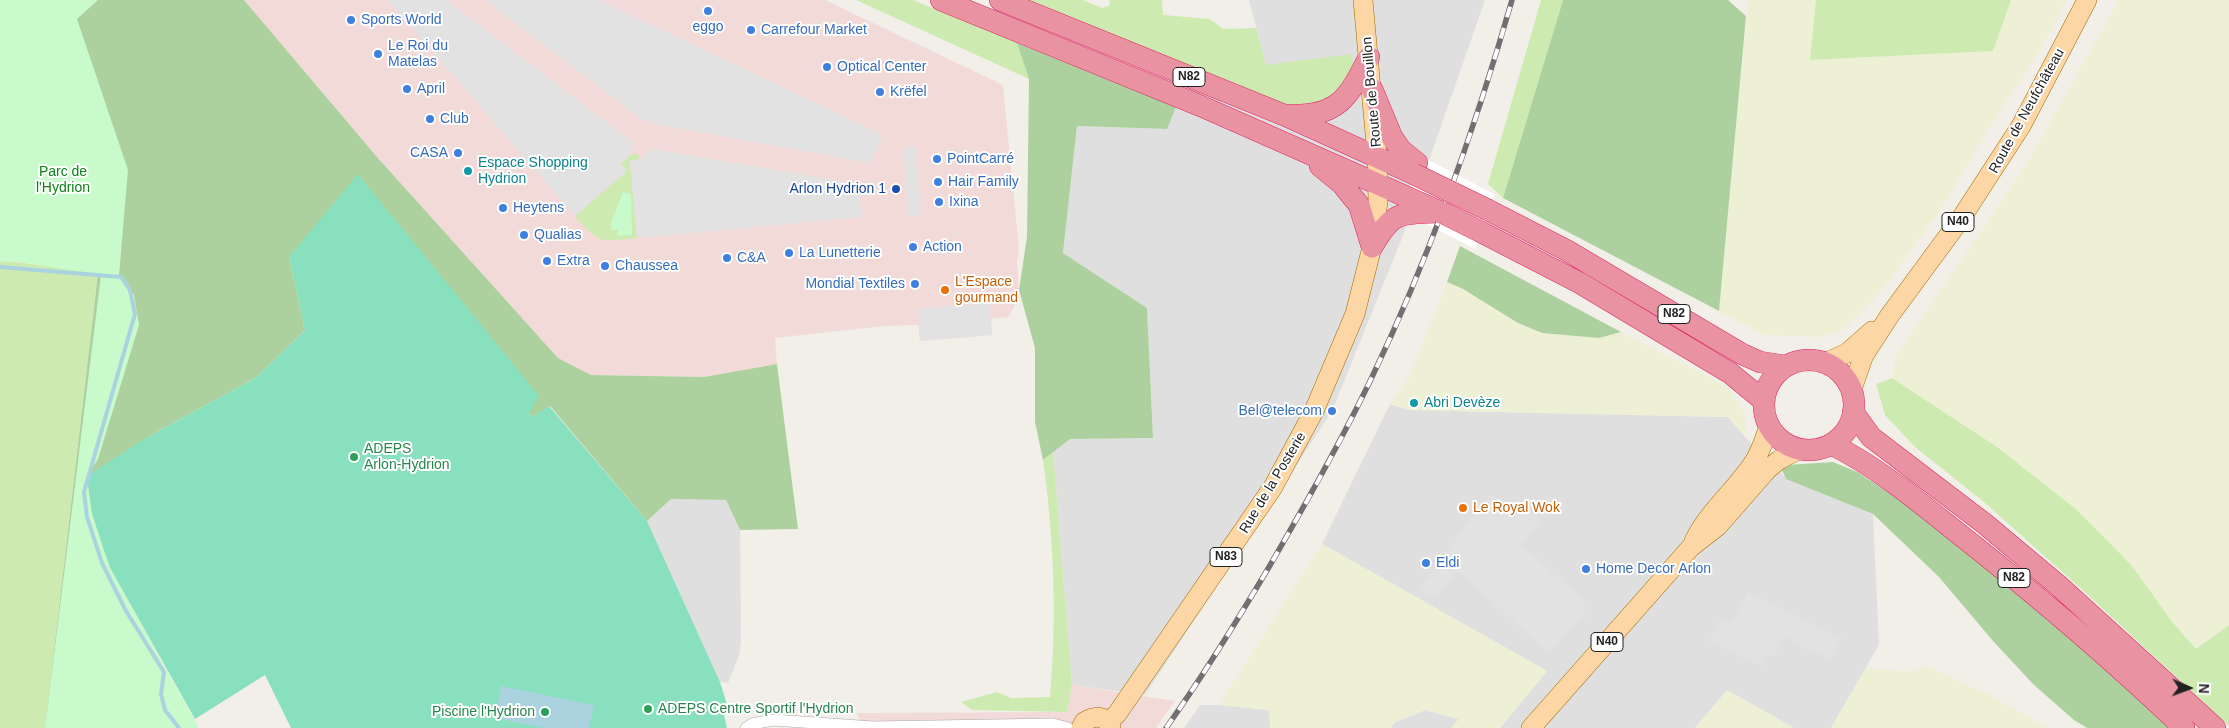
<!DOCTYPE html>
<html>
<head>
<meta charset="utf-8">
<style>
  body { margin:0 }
  #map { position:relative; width:2229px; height:728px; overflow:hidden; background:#f2efe9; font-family:Helvetica,sans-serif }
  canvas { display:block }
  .north { position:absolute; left:2164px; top:663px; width:50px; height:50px; -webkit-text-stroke:4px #fff; paint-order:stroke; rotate:92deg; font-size:14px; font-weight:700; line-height:20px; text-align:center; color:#222 }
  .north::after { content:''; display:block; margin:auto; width:18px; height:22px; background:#222; clip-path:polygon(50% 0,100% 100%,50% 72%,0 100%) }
</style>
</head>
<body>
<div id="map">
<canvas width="2229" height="728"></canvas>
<div class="north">N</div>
</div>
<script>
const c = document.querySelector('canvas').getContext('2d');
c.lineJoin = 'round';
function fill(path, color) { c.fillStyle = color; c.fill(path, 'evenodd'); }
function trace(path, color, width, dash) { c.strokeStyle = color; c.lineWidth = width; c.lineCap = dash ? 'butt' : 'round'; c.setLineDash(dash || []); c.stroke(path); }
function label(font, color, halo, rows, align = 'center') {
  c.font = font + ' Helvetica,sans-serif'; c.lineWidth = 4; c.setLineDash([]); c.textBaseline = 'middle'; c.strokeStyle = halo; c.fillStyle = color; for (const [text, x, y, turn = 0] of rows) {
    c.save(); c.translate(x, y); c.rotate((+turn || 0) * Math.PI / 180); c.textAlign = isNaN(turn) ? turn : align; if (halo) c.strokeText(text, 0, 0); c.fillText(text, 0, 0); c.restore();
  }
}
const residential = new Path2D(`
  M 1249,0 L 1485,0 L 1402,238 L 1332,411 L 1145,695 L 1072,685 L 1053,452 L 1070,439 L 1153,438 L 1147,308 L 1063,253 L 1077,126 L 1166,129 L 1193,69 L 1266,65 Z
  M 1390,404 L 1410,410 L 1728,417 L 1746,438 L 1786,478 L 1873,514 L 1879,645 L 1831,728 L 1794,728 L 1727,691 L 1695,728 L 1500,728 L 1547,671 L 1322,544 Z
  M 671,499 L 726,500 L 740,530 L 741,641 L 739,656 L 728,683 L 720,682 L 647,521 Z
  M 1200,705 L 1219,705 L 1270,710 L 1270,728 L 1184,728 Z
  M 1425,710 L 1459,719 L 1451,728 L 1390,728 L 1396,722 Z`);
const commercial = new Path2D(`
  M 244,0 L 825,0 L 1003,85 L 1019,249 L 1017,261 L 1019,290 L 1014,307 L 1008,317 L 991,319 L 992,335 L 920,341 L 918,325 L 884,326 L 775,338 L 777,364 L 704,377 L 591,375 L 558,358 L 377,157 Z
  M 1072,685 L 1175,701 L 1156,728 L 862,728 L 857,713 L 1067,712 Z`);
const farmland = new Path2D(`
  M 1748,0 L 1816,0 L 1810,60 L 1993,51 L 2011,0 L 2067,0 L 2034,60 L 2002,107 L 1941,209 L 1878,295 L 1843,330 L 1818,337 L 1763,335 L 1719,311 Z
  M 2119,0 L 2229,0 L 2229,625 L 2197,649 L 2077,510 L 1997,447 L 1892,378 L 1896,356 L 2024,168 Z
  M 1447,282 L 1542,333 L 1599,338 L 1621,332 L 1729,388 L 1746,416 L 1746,438 L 1728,417 L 1409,410 L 1390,404 L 1409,377 Z
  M 1322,544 L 1547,671 L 1500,728 L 1451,728 L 1459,719 L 1425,710 L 1396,722 L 1390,728 L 1270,728 L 1269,710 L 1219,705 Z
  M 1926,666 L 1987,694 L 2048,728 L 1831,728 L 1866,668 L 1913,672 Z
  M 1727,690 L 1794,728 L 1695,728 Z`);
const grass = new Path2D(`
  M 856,0 L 913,0 L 1017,43 L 1029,79 Z
  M 1026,0 L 1083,0 L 1102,8 L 1109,6 L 1110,0 L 1162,0 L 1163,15 L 1210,19 L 1223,29 L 1256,28 L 1266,65 L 1352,54 L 1353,66 L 1336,98 L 1287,108 Z
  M 1541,0 L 1563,0 L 1503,198 L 1488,184 Z
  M 1816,0 L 2011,0 L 1993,51 L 1810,60 Z
  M 635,153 L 639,156 L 639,159 L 630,161 L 637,238 C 599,241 602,246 575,216 L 627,171 L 621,163 L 632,154 Z
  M 0,260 L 98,272 L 45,728 L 0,728 Z
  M 1892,378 L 1997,447 L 2077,510 L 2132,566 L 2170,619 L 2196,649 L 2229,625 L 2229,726 L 2088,595 L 1984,502 L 1915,447 L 1885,415 L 1876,384 Z
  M 1053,452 L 1072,685 L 1067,712 L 972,710 L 961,702 L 997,692 L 1011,698 L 1050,697 C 1057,620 1054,536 1043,460 Z`);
const forest = new Path2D(`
  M 0,0 L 244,0 L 377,157 L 558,358 L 591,375 L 704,377 L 777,364 L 798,529 L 740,530 L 726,500 L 671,499 L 647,521 L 550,406 L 532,417 L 529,413 L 289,257 L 305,330 L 257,377 L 146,438 L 45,728 L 98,273 Z
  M 1563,0 L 1728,0 L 1746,16 L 1719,311 L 1503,198 Z
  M 1017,43 L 1176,107 L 1167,129 L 1077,126 L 1063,253 L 1147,308 L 1153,438 L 1070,439 L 1043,460 L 1035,422 L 1035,348 L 1019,290 L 1027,237 L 1029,79 Z
  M 1460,246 L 1621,332 L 1599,338 L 1542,333 L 1518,323 L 1463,289 L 1447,282 Z
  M 1833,462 L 1857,472 L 1912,508 L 2059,626 L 2169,728 L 2087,728 L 2074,720 L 2033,684 L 1993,641 L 1939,577 L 1873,514 L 1786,479 L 1782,470 L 1788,465 Z`);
const park = new Path2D(`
  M 0,0 L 98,0 L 77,19 L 128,170 L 119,275 L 134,295 L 139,325 L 98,459 L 87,476 L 92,513 L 110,568 L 199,728 L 45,728 L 101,275 L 14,261 L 0,262 Z
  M 623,192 L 631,194 L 632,235 L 618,236 L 618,230 L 611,230 L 611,223 Z`);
const pitch = new Path2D(`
  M 358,174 L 539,396 L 529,413 L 532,417 L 549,406 L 647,521 L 720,682 L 730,714 L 724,715 L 727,728 L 291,728 L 265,675 L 195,719 L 110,568 L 92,513 L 87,476 L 146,438 L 257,377 L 305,330 L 289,257 Z`);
const parking = new Path2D(`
  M 388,0 L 446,0 L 634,143 L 629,156 L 621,163 L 627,171 L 575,216 Z
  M 485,0 L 599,0 L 883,135 L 870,163 L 655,124 L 641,119 Z
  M 915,146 L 921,215 L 908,216 L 903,147 Z
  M 652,149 L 858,184 L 862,217 L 637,238 L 630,161 L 639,159 Z
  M 989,303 L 992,335 L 920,341 L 918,309 Z
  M 1490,495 L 1541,520 L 1521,545 L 1586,602 L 1580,609 L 1588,615 L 1576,623 L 1549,653 L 1458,571 L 1438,596 L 1417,591 L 1447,555 L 1458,535 Z
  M 1748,592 L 1841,638 L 1831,659 L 1792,643 L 1793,639 L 1784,635 L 1773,657 L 1767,654 L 1762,666 L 1710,641 L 1721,619 L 1732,623 Z`);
const water = new Path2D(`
  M 501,686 L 594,705 L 589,728 L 544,728 L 495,718 Z`);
const pier = new Path2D(`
  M 1419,155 L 1494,194 L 1475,249 L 1427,224 L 1399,224 Z`);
const stream = new Path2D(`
  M 0,267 L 121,277 L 130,290 L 135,314 L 84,492 L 87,517 L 102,563 L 126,611 L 164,672 L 161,694 L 165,710 L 179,728`);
const street = new Path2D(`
  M 746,728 L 752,724 L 773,720 L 874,727 L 1053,724 L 1068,728`);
const primary = new Path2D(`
  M 1825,363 L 1847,353 L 1872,331
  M 1851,392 L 1864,355 L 1890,315 L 1960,220 L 2021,126 L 2087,0
  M 1694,541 C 1709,510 1736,490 1754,462 C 1761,451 1765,438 1769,426
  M 1108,722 L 1117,714 L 1273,487 L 1314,411 L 1355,314 L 1372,247 L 1378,201 L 1377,156 L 1363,0
  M 1081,728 L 1084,722 C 1095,715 1106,715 1111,728
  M 1531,728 L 1691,547 L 1718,526 L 1768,469 L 1779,460 L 1800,449`);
const highway = new Path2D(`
  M 941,0 L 1201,106 L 1441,212
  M 1000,0 L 1284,115 L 1414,174
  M 1372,89 L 1392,137 L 1401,150 L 1417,163
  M 1287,115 C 1338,117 1348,99 1369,57
  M 1320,166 L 1342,184 L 1359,205 L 1372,247
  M 1488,210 L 1566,250 L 1742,354 L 1760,362 L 1786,366
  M 1481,232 L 1580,283 L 1730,373 L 1764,401
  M 1372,247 C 1393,211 1398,214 1438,212
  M1764 405a45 45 0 1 1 90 0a45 45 0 1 1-90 0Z
  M 1853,412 L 1871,437 L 1985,524 L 2059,586 L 2215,728
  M 1831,444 C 1883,470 1927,509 1973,545 C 2046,603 2117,664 2184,728`);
const rail = new Path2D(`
  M 1166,728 C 1203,676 1237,621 1269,567 C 1305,505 1341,442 1372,377 C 1430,256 1475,129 1512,0`);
const highwayBridge = new Path2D(`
  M 1414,174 L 1488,210
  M 1441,212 L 1481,232`);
const markers = [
  [708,11,5,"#3f7fe0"],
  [351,20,5,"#3f7fe0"],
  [751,30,5,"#3f7fe0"],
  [378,54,5,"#3f7fe0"],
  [827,67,5,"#3f7fe0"],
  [407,89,5,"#3f7fe0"],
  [880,92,5,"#3f7fe0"],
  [430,119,5,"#3f7fe0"],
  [458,153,5,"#3f7fe0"],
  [937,159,5,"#3f7fe0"],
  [468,171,5,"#0f9aa8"],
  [938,182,5,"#3f7fe0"],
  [896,189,5,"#1a4fb4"],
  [939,202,5,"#3f7fe0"],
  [503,208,5,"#3f7fe0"],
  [524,235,5,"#3f7fe0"],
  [913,247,5,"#3f7fe0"],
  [789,253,5,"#3f7fe0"],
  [727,258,5,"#3f7fe0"],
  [547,261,5,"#3f7fe0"],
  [605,266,5,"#3f7fe0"],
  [915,284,5,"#3f7fe0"],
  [945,290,5,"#e8710a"],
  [1414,403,5,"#0f9aa8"],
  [1332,411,5,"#3f7fe0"],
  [354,457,5,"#2e9e5b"],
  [1463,508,5,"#e8710a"],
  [1426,563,5,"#3f7fe0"],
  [1586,569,5,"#3f7fe0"],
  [648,709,5,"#2e9e5b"],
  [545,712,5,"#2e9e5b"]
];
const shields = [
  [1189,77,32],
  [1958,222,32],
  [1674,314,32],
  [1226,557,32],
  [2014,578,32],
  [1607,642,32]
];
const shieldNames = [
  ["N82",1189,77],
  ["N40",1958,222],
  ["N82",1674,314],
  ["N83",1226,557],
  ["N82",2014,578],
  ["N40",1607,642]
];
const shopNames = [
  ["Sports World",361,20],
  ["eggo",708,27,"center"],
  ["Carrefour Market",761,30],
  ["Le Roi du",388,46],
  ["Matelas",388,62],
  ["Optical Center",837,67],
  ["April",417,89],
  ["Krëfel",890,92],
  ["Club",440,119],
  ["CASA",448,153,"right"],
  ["PointCarré",947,159],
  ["Hair Family",948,182],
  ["Ixina",949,202],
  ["Heytens",513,208],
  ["Qualias",534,235],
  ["Action",923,247],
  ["La Lunetterie",799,253],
  ["C&A",737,258],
  ["Extra",557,261],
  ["Chaussea",615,266],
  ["Mondial Textiles",905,284,"right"],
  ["Bel@telecom",1322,411,"right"],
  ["Eldi",1436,563],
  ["Home Decor Arlon",1596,569]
];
const streetNames = [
  ["Route de Bouillon",1372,92,-95],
  ["Route de Neufchâteau",2027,111,-61],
  ["Rue de la Posterie",1273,483,-59]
];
const cultureNames = [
  ["Espace Shopping",478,163],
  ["Hydrion",478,179],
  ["Abri Devèze",1424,403]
];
const parkNames = [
  ["Parc de",63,172],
  ["l'Hydrion",63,188]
];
const transitNames = [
  ["Arlon Hydrion 1",886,189]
];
const foodNames = [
  ["L'Espace",955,282],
  ["gourmand",955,298],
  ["Le Royal Wok",1473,508]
];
const leisureNames = [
  ["ADEPS",364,449],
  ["Arlon-Hydrion",364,465],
  ["ADEPS Centre Sportif l'Hydrion",658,709],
  ["Piscine l'Hydrion",535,712,"right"]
];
fill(residential, '#e0dfdf');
fill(commercial, '#f2dad9');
fill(farmland, '#eef0d5');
fill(grass, '#cdebb0');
fill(forest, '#add19e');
fill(park, '#c8facc');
fill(pitch, '#88e0be');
fill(parking, '#e2e2e2');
fill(water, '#aad3df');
fill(pier, '#fff');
trace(stream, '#aad3df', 4);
trace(street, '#a9a9a9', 12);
trace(primary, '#a06b00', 20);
trace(highway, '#dc2a67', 22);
trace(street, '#fff', 11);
trace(primary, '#fcd6a4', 19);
trace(highway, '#e892a2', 21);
trace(rail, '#707070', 5.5);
trace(rail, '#fff', 4, [11]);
trace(highwayBridge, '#dc2a67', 22, []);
trace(highwayBridge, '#e892a2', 21);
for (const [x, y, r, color] of markers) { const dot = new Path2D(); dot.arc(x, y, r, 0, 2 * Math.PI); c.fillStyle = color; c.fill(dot); trace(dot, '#fff', 2); }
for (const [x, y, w] of shields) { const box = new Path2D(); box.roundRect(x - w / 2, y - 9.5, w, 19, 4); c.fillStyle = '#fff'; c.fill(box); trace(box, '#222', 1); }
label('bold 12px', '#222', null, shieldNames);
label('14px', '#366cbe', '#fff', shopNames, 'left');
label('14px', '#222', '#fff', streetNames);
label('14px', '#0d838f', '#fff', cultureNames, 'left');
label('14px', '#0c8416', '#fff', parkNames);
label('14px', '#164399', '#fff', transitNames, 'right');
label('14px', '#c56008', '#fff', foodNames, 'left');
label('14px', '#27864d', '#fff', leisureNames, 'left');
</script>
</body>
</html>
